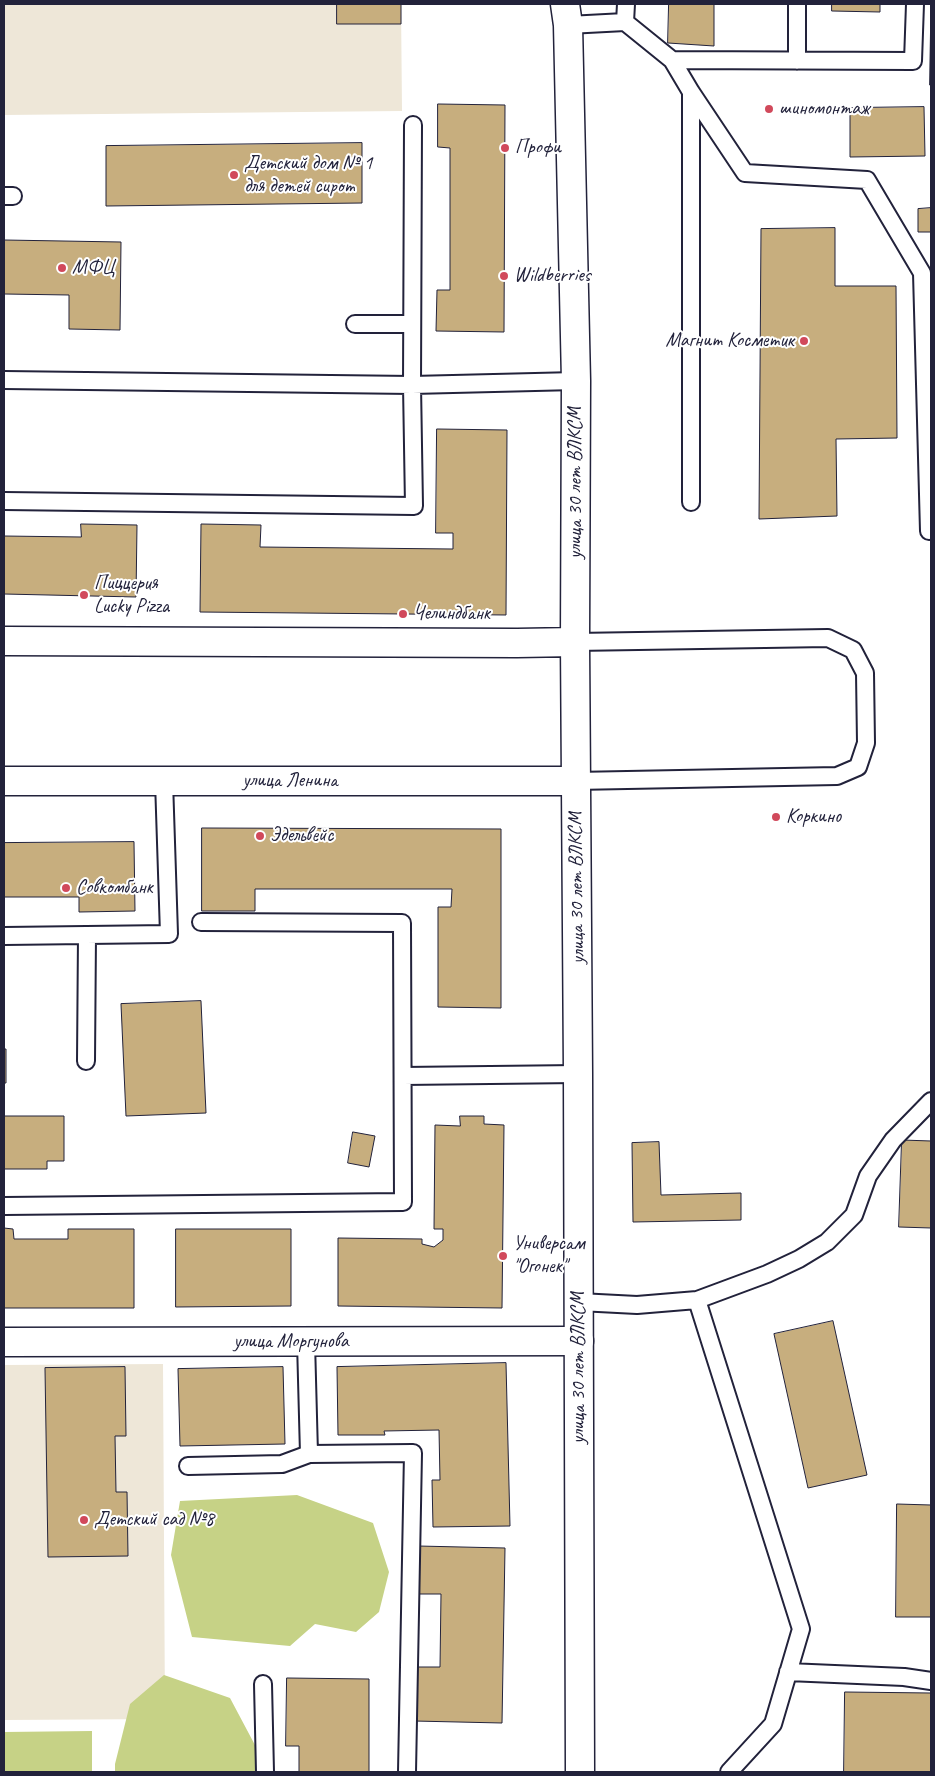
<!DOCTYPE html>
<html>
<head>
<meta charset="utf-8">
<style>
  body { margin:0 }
  #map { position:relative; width:935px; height:1776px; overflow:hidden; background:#fff; font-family:Caveat,sans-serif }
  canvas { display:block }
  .frame { position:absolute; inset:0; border:5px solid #22223b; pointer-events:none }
</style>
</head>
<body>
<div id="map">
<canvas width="935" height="1776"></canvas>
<div class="frame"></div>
</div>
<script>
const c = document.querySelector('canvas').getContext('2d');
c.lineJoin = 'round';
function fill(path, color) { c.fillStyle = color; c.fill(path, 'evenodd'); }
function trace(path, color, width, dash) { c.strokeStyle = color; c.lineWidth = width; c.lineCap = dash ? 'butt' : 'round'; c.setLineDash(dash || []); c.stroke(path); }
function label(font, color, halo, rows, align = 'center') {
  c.font = font + ' Caveat,sans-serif'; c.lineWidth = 4; c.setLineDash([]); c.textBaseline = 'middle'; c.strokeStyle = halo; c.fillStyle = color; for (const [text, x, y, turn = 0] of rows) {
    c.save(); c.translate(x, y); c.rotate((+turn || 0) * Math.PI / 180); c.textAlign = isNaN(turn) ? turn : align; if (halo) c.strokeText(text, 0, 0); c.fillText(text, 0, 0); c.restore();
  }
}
const built = new Path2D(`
  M 4,4 L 401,4 L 402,111 L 4,115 Z
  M 163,1364 L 165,1719 L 4,1720 L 4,1365 Z`);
const green = new Path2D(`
  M 297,1495 L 373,1523 L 389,1572 L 379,1612 L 356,1632 L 315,1624 L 290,1646 L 192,1637 L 171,1555 L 180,1501 Z
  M 164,1675 L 230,1698 L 256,1747 L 260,1772 L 115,1772 L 115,1764 L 130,1704 Z
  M 92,1731 L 92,1772 L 4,1772 L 4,1732 Z`);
const building = new Path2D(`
  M 337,4 L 401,4 L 401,24 L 337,24 Z
  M 669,4 L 714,4 L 714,46 L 668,43 Z
  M 832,4 L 880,4 L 880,12 L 832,11 Z
  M 931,4 L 931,85 L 930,85 Z
  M 438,104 L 505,105 L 504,332 L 436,331 L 437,290 L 450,290 L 450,148 L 438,147 Z
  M 924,107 L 925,156 L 850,157 L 850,108 Z
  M 362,143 L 362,203 L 106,206 L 106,146 Z
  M 931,208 L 931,232 L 918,232 L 918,209 Z
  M 835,228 L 835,286 L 896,286 L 897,438 L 836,439 L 837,516 L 759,519 L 761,229 Z
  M 4,240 L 121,242 L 120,330 L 69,329 L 69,295 L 4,294 Z
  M 437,429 L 507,430 L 506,615 L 200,612 L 201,524 L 261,525 L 260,547 L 453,549 L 453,533 L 436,533 Z
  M 81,524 L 137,525 L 136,597 L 4,594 L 4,536 L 81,537 Z
  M 202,828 L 501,829 L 501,1008 L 438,1007 L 438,907 L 451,907 L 452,889 L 255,889 L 255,911 L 202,911 Z
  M 134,842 L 135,911 L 79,912 L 79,897 L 4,897 L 4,843 Z
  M 201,1001 L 206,1113 L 126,1116 L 121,1004 Z
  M 4,1049 L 6,1049 L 6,1083 L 4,1083 Z
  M 4,1116 L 64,1116 L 64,1161 L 47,1161 L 47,1169 L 4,1169 Z
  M 460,1116 L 484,1116 L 484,1124 L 504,1125 L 502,1308 L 338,1306 L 338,1238 L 422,1239 L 422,1244 L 434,1247 L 443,1240 L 443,1229 L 434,1229 L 435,1125 L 460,1126 Z
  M 353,1132 L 375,1136 L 369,1167 L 348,1163 Z
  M 902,1140 L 931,1141 L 931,1228 L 899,1227 Z
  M 659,1142 L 661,1195 L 741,1193 L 741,1220 L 633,1222 L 632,1143 Z
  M 4,1228 L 13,1229 L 14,1239 L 68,1239 L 68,1229 L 134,1229 L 134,1308 L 4,1308 Z
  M 176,1229 L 291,1229 L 291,1306 L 176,1307 Z
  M 833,1321 L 867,1475 L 808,1488 L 774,1334 Z
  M 506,1363 L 510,1526 L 433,1527 L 432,1480 L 440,1480 L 439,1430 L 384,1431 L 385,1435 L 338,1435 L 337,1367 Z
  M 125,1367 L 126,1436 L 115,1436 L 116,1492 L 127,1492 L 128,1556 L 48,1557 L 45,1368 Z
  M 283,1367 L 285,1444 L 180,1446 L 178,1369 Z
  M 897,1504 L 931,1505 L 931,1617 L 896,1617 Z
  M 418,1546 L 505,1548 L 502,1723 L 414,1721 L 415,1667 L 440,1667 L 441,1594 L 418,1594 Z
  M 287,1678 L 369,1679 L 369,1772 L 299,1772 L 299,1746 L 286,1746 Z
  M 845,1692 L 931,1693 L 931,1772 L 844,1772 Z`);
const lane = new Path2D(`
  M 625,22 L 626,4
  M 568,25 L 625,22 L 672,60 L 913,61 L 915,4
  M 672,60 L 691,92 L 745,173 L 867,180 L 922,273 L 929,531
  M 797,61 L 797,4
  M 691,92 L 691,502
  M 413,125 L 412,385 L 576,381
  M 4,196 L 13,196
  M 355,324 L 412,324
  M 4,380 L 412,385 L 414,506 L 4,501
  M 575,642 L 828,638 L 853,650 L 865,673 L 866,743 L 858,767 L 837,776 L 575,781
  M 4,936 L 169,934 L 164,781
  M 86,1061 L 87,935
  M 403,1076 L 578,1074
  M 4,1206 L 403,1202 L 402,923 L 201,922
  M 697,1300 L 801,1629 L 773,1724 L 729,1772
  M 579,1302 L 637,1305 L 697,1300 L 767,1274 L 799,1259 L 827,1242 L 854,1215 L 868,1176 L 893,1140 L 931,1101
  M 306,1342 L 309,1454 L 413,1453 L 407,1772
  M 188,1466 L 282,1464 L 309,1454
  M 788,1672 L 904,1677 L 931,1681
  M 263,1684 L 265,1772`);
const street = new Path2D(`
  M 4,1342 L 579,1341`);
const secondary = new Path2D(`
  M 565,4 L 568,25 L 576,381 L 575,642 L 578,1074 L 580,1772
  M 4,641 L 517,643 L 575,642
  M 4,781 L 575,781`);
const markers = [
  [769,109,5,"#d1495b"],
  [505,148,5,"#d1495b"],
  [234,175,5,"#d1495b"],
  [62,268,5,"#d1495b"],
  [504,276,5,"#d1495b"],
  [804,341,5,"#d1495b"],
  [84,595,5,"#d1495b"],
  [403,614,5,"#d1495b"],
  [776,817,5,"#d1495b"],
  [260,836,5,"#d1495b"],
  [66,888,5,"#d1495b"],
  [503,1256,5,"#d1495b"],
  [84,1520,5,"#d1495b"]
];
const poiNames = [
  ["шиномонтаж",779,109],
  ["Профи",515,148],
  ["Детский дом № 1",244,164],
  ["для детей сирот",244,187],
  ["МФЦ",72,268],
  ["Wildberries",514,276],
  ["Магнит Косметик",794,341,"right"],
  ["Пиццерия",94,584],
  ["Lucky Pizza",94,607],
  ["Челиндбанк",413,614],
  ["Коркино",786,817],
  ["Эдельвейс",270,836],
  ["Совкомбанк",76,888],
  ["Универсам",513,1244],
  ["\"Огонек\"",513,1267],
  ["Детский сад №8",94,1520]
];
const streetNames = [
  ["улица 30 лет ВЛКСМ",576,483,-90],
  ["улица Ленина",290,781],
  ["улица 30 лет ВЛКСМ",577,888,-91],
  ["улица Моргунова",291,1342],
  ["улица 30 лет ВЛКСМ",579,1368,-90]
];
fill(built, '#eee7d8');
fill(green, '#c6d286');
fill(building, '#c7ae7e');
trace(building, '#22223b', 1);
trace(lane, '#22223b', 20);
trace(street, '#22223b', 31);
trace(secondary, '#22223b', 31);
trace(lane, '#fff', 16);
trace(street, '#fff', 28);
trace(secondary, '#fff', 28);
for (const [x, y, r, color] of markers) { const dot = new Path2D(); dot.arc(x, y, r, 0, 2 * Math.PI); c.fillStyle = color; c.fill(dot); trace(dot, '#fff', 2); }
label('20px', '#22223b', '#fff', poiNames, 'left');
label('20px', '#22223b', '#fff', streetNames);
</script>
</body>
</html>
